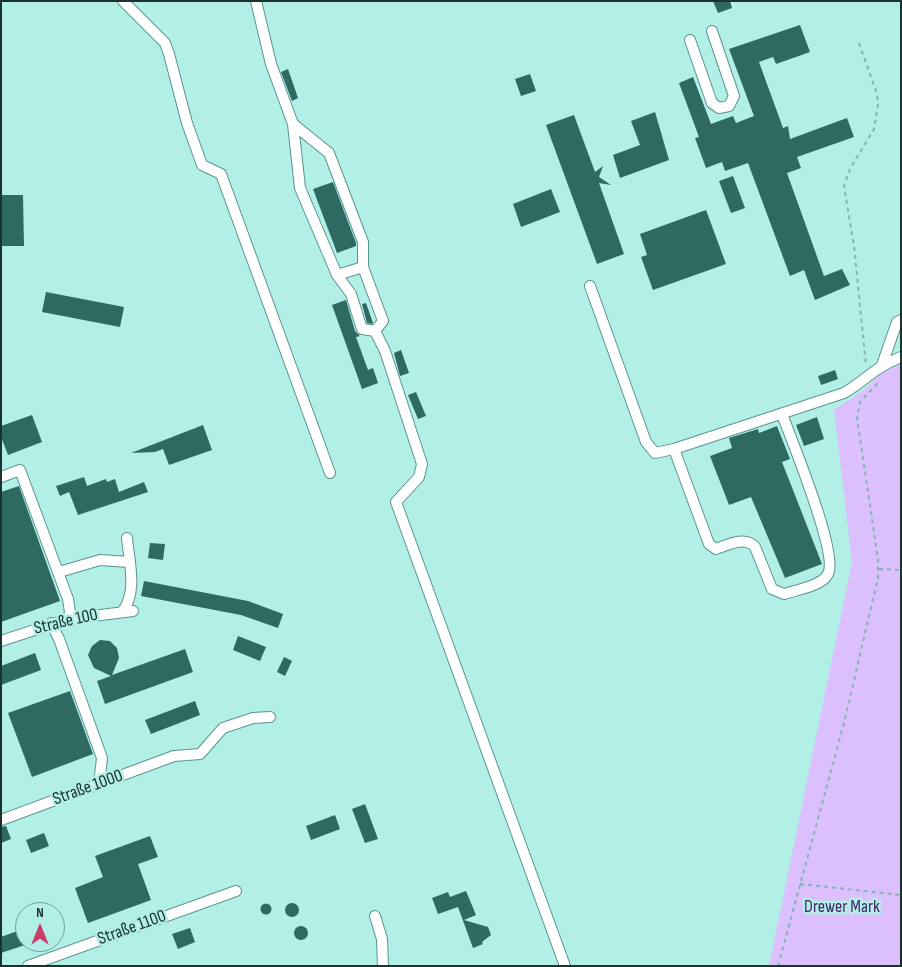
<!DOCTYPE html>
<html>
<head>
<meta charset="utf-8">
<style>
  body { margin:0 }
  #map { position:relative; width:902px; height:967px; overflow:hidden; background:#b2efe6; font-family:"Sofia Sans Condensed",sans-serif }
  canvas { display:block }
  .frame { position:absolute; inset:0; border:2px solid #1a332f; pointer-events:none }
  .north { position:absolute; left:15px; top:902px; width:50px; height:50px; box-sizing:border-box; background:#b2efe6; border:1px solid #75a49d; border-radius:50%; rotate:0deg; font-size:14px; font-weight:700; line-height:20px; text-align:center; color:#1a332f }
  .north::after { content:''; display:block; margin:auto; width:18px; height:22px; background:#cb3d6b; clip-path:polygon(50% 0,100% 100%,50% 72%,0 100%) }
</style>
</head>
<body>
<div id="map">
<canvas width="902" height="967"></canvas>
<div class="frame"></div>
<div class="north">N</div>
</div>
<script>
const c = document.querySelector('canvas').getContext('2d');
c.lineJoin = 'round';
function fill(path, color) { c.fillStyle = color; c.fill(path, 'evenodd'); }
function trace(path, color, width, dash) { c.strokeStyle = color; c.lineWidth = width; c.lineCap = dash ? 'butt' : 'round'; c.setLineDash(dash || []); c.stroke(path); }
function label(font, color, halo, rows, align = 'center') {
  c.font = font + ' "Sofia Sans Condensed",sans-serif'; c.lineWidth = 5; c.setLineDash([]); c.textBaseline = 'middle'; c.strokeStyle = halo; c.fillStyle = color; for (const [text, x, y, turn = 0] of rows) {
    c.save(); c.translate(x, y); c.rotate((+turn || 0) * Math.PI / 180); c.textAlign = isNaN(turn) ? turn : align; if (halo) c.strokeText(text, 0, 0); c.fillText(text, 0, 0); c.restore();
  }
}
const green = new Path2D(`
  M 901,363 L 901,966 L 769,966 L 852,562 L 834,410 L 864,390 L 879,375 Z`);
const building = new Path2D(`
  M 713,1 L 730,1 L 732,8 L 718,13 Z
  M 800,25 L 810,52 L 776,64 L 773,57 L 759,62 L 783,128 L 788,126 L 790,139 L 847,118 L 854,137 L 797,157 L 801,168 L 787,173 L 824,276 L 842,269 L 850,285 L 815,300 L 804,270 L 790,276 L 748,163 L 725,171 L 722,162 L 706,168 L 695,138 L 699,137 L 679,83 L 693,77 L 711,124 L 733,116 L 736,123 L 754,116 L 729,49 Z
  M 288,69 L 298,98 L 292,101 L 281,72 Z
  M 530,74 L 536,91 L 521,96 L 515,79 Z
  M 655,112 L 669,160 L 620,178 L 613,155 L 640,145 L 631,121 Z
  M 574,115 L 595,172 L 603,166 L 599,177 L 611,185 L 599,183 L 624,254 L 597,264 L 546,125 Z
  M 733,176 L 745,208 L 731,213 L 719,181 Z
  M 333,182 L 356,243 L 356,246 L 337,253 L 313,189 Z
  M 551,189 L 560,212 L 521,227 L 513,204 Z
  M 1,195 L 23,195 L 24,246 L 1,246 Z
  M 706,210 L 726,264 L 653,290 L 641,257 L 647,255 L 640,234 Z
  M 46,292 L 124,307 L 120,327 L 42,312 Z
  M 346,300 L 355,331 L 360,336 L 356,337 L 368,370 L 373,368 L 378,383 L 362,389 L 332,305 Z
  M 366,303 L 373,323 L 372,324 L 367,323 L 362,304 Z
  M 401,350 L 409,373 L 400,376 L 394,353 Z
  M 835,370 L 838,379 L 821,385 L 818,376 Z
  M 416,392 L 426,416 L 418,419 L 408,395 Z
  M 32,415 L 42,442 L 8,455 L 1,437 L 1,426 Z
  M 817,417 L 824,439 L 804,446 L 796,425 Z
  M 203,425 L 212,450 L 169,465 L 163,449 L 155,452 L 131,453 Z
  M 777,426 L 790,459 L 782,462 L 822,564 L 785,578 L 751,497 L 729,505 L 710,456 L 732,448 L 729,438 L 758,429 L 759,433 Z
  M 84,477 L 87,486 L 106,479 L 107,482 L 115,479 L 119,492 L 144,482 L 148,492 L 78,515 L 69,492 L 60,496 L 56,486 Z
  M 19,486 L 60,601 L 1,622 L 1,492 Z
  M 150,543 L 165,544 L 163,560 L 148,558 Z
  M 144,581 L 248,601 L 283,614 L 278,628 L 241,615 L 141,596 Z
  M 238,636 L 266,647 L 260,661 L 233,650 Z
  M 100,640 L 110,641 L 117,648 L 119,658 L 112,675 L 185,649 L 193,672 L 105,704 L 97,681 L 111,676 L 94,668 L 88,655 L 92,646 Z
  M 35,653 L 41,670 L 1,685 L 1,666 Z
  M 284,657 L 292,661 L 285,676 L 277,672 Z
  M 70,691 L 93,754 L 32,777 L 8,713 Z
  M 195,701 L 200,715 L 151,734 L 145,720 Z
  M 365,804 L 378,839 L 365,843 L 352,809 Z
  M 335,815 L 340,829 L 311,840 L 306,826 Z
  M 6,826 L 11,839 L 1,843 L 1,827 Z
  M 44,833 L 49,846 L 31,853 L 26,840 Z
  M 150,836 L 158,857 L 138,864 L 151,900 L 88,923 L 75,888 L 103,877 L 95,856 Z
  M 466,891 L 476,915 L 464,920 L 488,927 L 491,935 L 482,942 L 483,944 L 473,948 L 458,907 L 438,914 L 432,898 L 448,892 L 450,897 Z
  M285 910a7 7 0 1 1 14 0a7 7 0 1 1-14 0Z
  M260.5 909a5.5 5.5 0 1 1 11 0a5.5 5.5 0 1 1-11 0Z
  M294 933a7 7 0 1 1 14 0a7 7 0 1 1-14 0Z
  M 190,928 L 195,942 L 178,949 L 172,934 Z
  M 23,929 L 25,945 L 1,953 L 1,937 Z`);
const path = new Path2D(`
  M 859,43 L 877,94 L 878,105 L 874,129 L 850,169 L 844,186 L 854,246 L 866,365
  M 879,569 L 901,570
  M 800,884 L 901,895
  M 778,966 L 844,723 L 878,578 L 878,559 L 857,418 L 860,402 L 877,384 L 877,381`);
const minor = new Path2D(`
  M 123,1 L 165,43 L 169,54 L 187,123 L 202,165 L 221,174 L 330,473
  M 256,1 L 271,64 L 293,124 L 300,188 L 337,275 L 351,294 L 362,329 L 375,331
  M 690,40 L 712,103 L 719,108 L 729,106 L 734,96 L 712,31
  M 293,124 L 329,153 L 363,242 L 363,267 L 383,321 L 375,331
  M 337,275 L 363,267
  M 590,286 L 646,442 L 655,453 L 674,449 L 844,393 C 866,380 875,367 901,357
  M 375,331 L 385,351 L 422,464 L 419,477 L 396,502 L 565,966
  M 882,365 L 897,322 L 901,320
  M 674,449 L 709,544 L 716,549 C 729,544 746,536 755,547 L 772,589 L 784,594 C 796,590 822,586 828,574 C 839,554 791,439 782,414
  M 1,477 L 20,470 L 68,599 L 70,612 L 68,619
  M 59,572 L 100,560 L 129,562
  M 122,612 C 138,593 129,561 127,538
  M 51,623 L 59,639 L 102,758 L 99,784
  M 1,641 L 68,619 L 133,611
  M 1,820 L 174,756 L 200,754 L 223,728 L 253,718 L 270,717
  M 375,916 L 382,939 L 383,966
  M 28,966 L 236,891`);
const streetNames = [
  ["Straße 100",66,622,-13],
  ["Straße 1000",88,788,-20],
  ["Straße 1100",132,928,-20]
];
const parkNames = [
  ["Drewer Mark",842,907]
];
fill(green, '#dcc0fe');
fill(building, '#2e6962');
trace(minor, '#5b958d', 12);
trace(path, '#83b5ae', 2, [4, 4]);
trace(minor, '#fff', 10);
label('18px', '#1a332f', '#b2efe6', streetNames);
label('18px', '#4a226d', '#b2efe6', parkNames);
</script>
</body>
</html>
